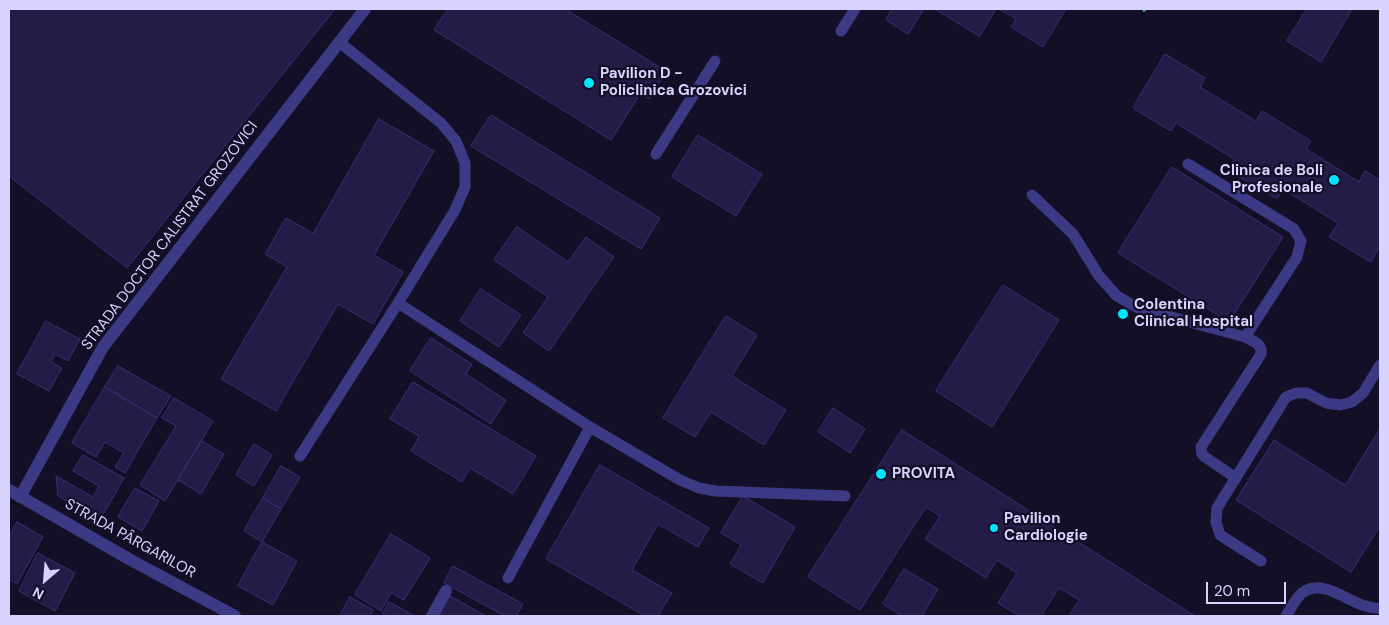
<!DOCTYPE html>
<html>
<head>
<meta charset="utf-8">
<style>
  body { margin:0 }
  #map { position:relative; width:1389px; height:625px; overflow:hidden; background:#130f26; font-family:"DM Sans",sans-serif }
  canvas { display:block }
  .frame { position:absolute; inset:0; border:10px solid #d9d4ff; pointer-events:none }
  .north { position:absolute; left:20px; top:555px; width:50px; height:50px; -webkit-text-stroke:4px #130f26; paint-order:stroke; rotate:207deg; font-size:14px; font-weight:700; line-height:20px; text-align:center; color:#d9d4ff }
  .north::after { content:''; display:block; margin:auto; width:18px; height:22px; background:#d9d4ff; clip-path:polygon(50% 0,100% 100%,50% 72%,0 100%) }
  .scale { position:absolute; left:1206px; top:582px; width:80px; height:22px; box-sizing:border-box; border:2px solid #d9d4ff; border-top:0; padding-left:6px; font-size:15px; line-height:18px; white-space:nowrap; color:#d9d4ff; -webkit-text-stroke:4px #130f26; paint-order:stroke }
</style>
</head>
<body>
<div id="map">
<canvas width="1389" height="625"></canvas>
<div class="frame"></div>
<div class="north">N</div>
<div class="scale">20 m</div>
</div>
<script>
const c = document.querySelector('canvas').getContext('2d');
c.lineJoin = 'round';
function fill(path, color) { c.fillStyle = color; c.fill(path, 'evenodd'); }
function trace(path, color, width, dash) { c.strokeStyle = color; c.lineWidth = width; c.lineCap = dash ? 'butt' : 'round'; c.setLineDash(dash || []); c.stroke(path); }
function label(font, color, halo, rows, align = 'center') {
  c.font = font + ' "DM Sans",sans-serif'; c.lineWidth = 4.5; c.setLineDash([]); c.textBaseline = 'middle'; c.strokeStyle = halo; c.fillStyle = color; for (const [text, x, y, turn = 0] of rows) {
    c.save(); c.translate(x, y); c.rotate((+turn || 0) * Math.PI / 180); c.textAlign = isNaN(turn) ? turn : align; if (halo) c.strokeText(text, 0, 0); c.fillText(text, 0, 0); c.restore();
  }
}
const building = new Path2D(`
  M 9,9 L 335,9 L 127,268 L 9,176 Z
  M 448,9 L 565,9 L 666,71 L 649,99 L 640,94 L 611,140 L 434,30 Z
  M 892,9 L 924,9 L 908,34 L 886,20 Z
  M 935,9 L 996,9 L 980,36 Z
  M 999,9 L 1066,9 L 1043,47 L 1011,27 L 1016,19 Z
  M 1307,9 L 1352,9 L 1321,62 L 1287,41 Z
  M 1165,54 L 1205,78 L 1200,87 L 1256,121 L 1262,111 L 1311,141 L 1306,149 L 1359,182 L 1365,171 L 1380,180 L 1380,246 L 1371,262 L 1329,237 L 1338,223 L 1283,189 L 1277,199 L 1227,170 L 1234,159 L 1176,123 L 1171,131 L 1133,108 Z
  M 491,115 L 660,218 L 641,249 L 471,146 Z
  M 379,119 L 434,151 L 374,255 L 403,272 L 373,324 L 338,304 L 276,411 L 221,379 L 287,267 L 265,254 L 286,218 L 313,233 Z
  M 698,135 L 762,174 L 736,216 L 672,177 Z
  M 1172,167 L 1283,237 L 1229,322 L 1118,253 Z
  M 517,227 L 568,262 L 586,237 L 614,257 L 549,351 L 523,333 L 548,297 L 494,260 Z
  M 1003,285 L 1059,320 L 992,427 L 936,391 Z
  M 481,289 L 521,315 L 499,347 L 460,321 Z
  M 726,316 L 757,335 L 732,376 L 786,410 L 764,445 L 711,412 L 695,437 L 663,418 Z
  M 46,321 L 80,339 L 68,361 L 55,354 L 51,362 L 62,368 L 49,391 L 17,374 Z
  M 431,338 L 472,364 L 466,374 L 506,400 L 491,424 L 410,371 Z
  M 118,366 L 171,396 L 157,418 L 105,387 Z
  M 413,382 L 536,456 L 513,494 L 470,468 L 462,482 L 411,451 L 419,436 L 390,419 Z
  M 105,387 L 157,418 L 125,473 L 115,467 L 124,453 L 105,442 L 96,457 L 72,443 Z
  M 174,398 L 213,421 L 165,501 L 140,485 L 176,426 L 162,418 Z
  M 833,408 L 865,429 L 850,453 L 818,432 Z
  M 1380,429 L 1380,526 L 1351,572 L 1236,500 L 1274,440 L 1345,485 Z
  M 902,430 L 1195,616 L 1069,616 L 1079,600 L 1059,588 L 1041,616 L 1019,616 L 998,603 L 1017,573 L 997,560 L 986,578 L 925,539 L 940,516 L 926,507 L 860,610 L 808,577 Z
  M 202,441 L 224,454 L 201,494 L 178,480 Z
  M 254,444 L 272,455 L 254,486 L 236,475 Z
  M 83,455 L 124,478 L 100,520 L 58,496 L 56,476 L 93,497 L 99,486 L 73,471 Z
  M 600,465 L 709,528 L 698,547 L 658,524 L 632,570 L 672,593 L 658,616 L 645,616 L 546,559 Z
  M 281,466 L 300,477 L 281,509 L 263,498 Z
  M 135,488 L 159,501 L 142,531 L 118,517 Z
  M 743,496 L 795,527 L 763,583 L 730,564 L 741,545 L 721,533 Z
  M 263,498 L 281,509 L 262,542 L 244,531 Z
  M 17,522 L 43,537 L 17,584 L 9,579 L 9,537 Z
  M 391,534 L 430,558 L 404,600 L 391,593 L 381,611 L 355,595 Z
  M 262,542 L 297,561 L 273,605 L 238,586 Z
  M 38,553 L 75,573 L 55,611 L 19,591 Z
  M 453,566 L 523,604 L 516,616 L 505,616 L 444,583 Z
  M 904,569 L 938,589 L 922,616 L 902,616 L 883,604 Z
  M 450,596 L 486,616 L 444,616 L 440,614 Z
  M 350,597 L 373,610 L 370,616 L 340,616 Z
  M 389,602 L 415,616 L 382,616 Z`);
const path = new Path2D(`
  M 1144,9 L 1145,15`);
const service = new Path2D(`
  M 841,31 L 855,9
  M 656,154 L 715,61
  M 1188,164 L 1294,229 L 1301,241 L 1297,257 L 1245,337
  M 1032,195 L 1073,234 L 1099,276 L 1117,296 L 1138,308 L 1245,337 C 1253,341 1263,344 1261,354 L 1201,447 L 1202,454 L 1205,457 L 1236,478
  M 398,303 L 590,427 L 680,480 L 699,488 L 716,491 L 845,496
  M 300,456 L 398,303 L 455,210 L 465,187 L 465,163 L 456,141 L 441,123 L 339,42
  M 1261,561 L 1220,535 L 1216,522 L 1217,508 L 1286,397 L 1296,393 L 1307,393 L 1326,403 L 1340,405 L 1352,402 L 1363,393 L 1380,365
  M 508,578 L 590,427
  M 1286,616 C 1291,609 1295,599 1302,593 C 1322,578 1345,600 1365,606 C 1370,607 1375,609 1380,608`);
const minor = new Path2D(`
  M 20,497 L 103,347 L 365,9
  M 432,616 L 446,591`);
const tertiary = new Path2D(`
  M 9,490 L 129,559 L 235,616`);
const markers = [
  [589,83,6,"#00e5ff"],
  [1334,180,6,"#00e5ff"],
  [1123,314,6,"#00e5ff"],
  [881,474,6,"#00e5ff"],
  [994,528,5,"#00e5ff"]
];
const poiNames = [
  ["Pavilion D -",600,74],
  ["Policlinica Grozovici",600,91],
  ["Clinica de Boli",1323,171,"right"],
  ["Profesionale",1323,188,"right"],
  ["Colentina",1134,305],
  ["Clinical Hospital",1134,322],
  ["PROVITA",892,474],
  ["Pavilion",1004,519],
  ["Cardiologie",1004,536]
];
const streetNames = [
  ["STRADA DOCTOR CALISTRAT GROZOVICI",170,236,-53],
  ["STRADA PÂRGARILOR",130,539,29]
];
fill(building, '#241b47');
trace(building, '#3b2d73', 1);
trace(path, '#2fb8b0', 3, [2.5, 4]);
trace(service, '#3d3a85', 11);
trace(minor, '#3d3a85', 12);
trace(tertiary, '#3d3a85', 12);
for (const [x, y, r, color] of markers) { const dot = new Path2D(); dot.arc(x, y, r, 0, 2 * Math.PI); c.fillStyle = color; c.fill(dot); trace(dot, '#130f26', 2); }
label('bold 15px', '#d9d4ff', '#130f26', poiNames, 'left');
label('15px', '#d9d4ff', '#130f26', streetNames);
</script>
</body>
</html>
